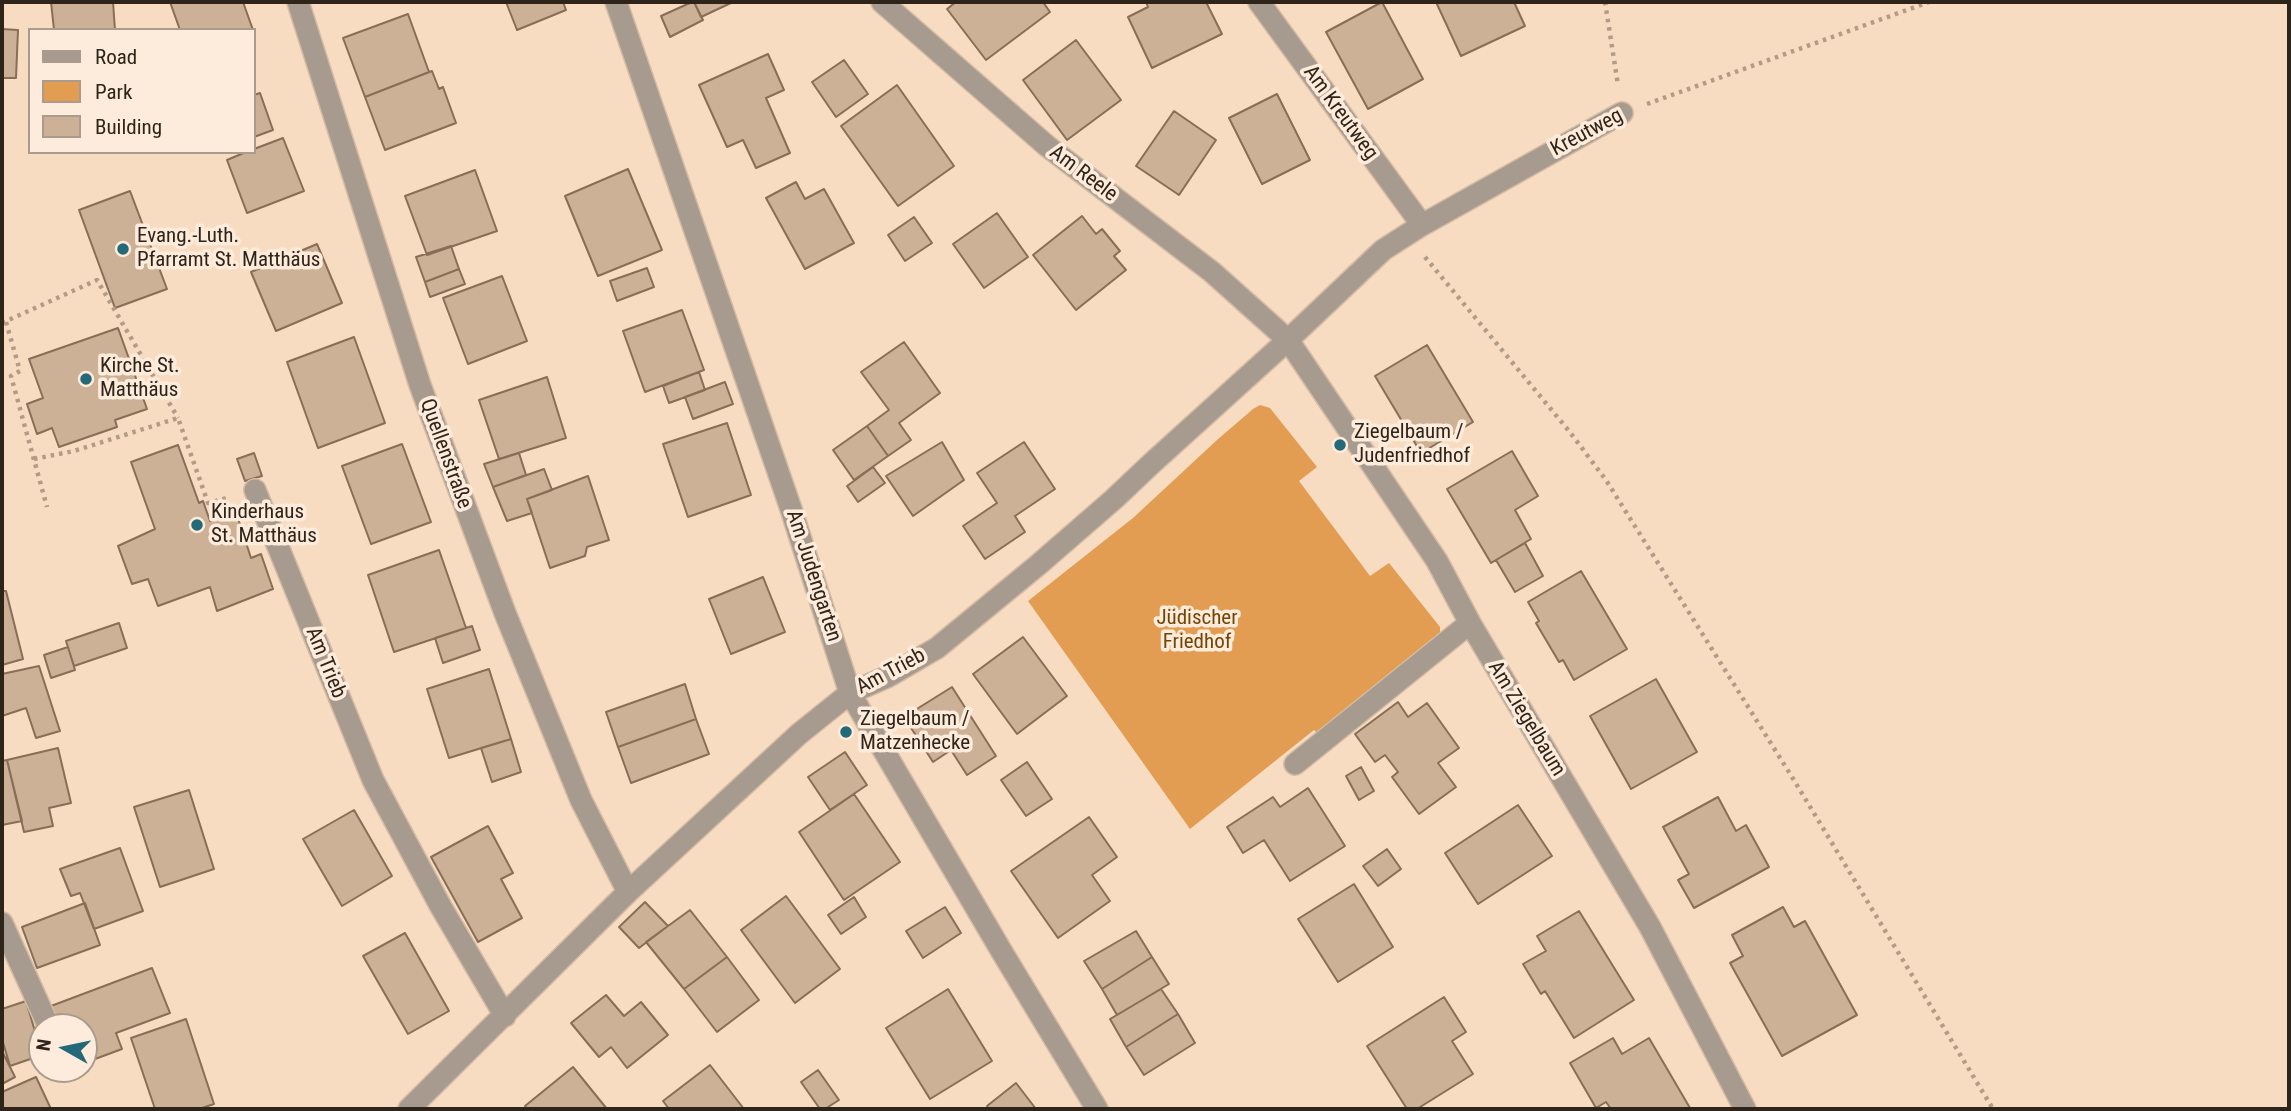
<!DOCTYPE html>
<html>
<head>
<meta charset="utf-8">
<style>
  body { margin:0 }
  #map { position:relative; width:2291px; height:1111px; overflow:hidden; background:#f8dcc1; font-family:"Roboto Condensed",sans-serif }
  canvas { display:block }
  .frame { position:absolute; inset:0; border:4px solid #2f241a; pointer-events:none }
  .legend { position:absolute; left:28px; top:28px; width:228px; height:126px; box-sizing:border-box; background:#fdebdb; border:2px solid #ab9b8e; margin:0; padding:9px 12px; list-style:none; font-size:21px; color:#2f241a }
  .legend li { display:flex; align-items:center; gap:14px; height:35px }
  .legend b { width:35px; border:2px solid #ab9b8e }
  .north { position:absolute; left:28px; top:1013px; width:70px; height:70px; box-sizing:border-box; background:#fdebdb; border:2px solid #ab9b8e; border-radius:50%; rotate:279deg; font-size:19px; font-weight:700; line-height:28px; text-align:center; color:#2f241a }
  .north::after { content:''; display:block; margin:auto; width:24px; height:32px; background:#236978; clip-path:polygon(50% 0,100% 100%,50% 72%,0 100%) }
</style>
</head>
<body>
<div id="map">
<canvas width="2291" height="1111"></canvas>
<div class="frame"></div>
<ul class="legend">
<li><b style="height:9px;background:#a79b8f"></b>Road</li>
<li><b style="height:19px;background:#e39d52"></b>Park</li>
<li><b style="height:19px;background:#ccb197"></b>Building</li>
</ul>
<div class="north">N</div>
</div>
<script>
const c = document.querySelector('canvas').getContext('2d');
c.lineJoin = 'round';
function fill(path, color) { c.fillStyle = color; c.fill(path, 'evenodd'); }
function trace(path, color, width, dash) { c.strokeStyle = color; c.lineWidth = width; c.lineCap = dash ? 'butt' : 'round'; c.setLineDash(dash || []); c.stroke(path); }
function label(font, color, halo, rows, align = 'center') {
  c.font = font + ' "Roboto Condensed",sans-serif'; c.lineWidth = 7; c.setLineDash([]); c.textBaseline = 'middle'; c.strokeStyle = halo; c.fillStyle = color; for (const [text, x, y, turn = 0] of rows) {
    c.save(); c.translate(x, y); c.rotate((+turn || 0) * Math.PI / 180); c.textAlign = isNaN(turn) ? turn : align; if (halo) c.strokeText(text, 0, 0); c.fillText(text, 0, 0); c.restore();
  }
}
const green = new Path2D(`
  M 1260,405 L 1270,408 L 1317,467 L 1299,481 L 1370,576 L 1389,563 L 1440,627 L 1440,634 L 1322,738 L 1314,730 L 1190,829 L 1028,601 L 1133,518 L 1217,440 L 1253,409 Z`);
const building = new Path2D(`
  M 51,2 L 113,2 L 115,30 L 54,30 Z
  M 170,2 L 243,2 L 253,30 L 180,30 Z
  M 506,2 L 563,2 L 566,10 L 517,30 Z
  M 692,2 L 694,2 L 703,20 L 670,37 L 661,16 Z
  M 694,2 L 733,2 L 701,17 Z
  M 956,2 L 1043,2 L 1050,12 L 986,60 L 947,9 Z
  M 1146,2 L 1206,2 L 1222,34 L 1152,68 L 1128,17 L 1148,7 Z
  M 1382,2 L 1423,79 L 1368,109 L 1326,32 Z
  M 1436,2 L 1514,2 L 1525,26 L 1461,56 Z
  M 408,14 L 429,72 L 365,97 L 343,38 Z
  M 2,29 L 18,30 L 16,78 L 2,78 Z
  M 1076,40 L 1121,100 L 1067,140 L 1023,80 Z
  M 768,54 L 784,90 L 766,98 L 790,153 L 756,168 L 743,140 L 727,147 L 699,85 Z
  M 844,60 L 868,94 L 836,117 L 812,82 Z
  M 432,71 L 439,89 L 443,87 L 456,123 L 385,150 L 365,97 Z
  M 897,85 L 954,166 L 898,206 L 841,126 Z
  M 260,93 L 273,130 L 254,137 L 254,95 Z
  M 1277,94 L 1310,160 L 1262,184 L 1229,118 Z
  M 1174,111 L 1216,140 L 1179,195 L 1136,166 Z
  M 283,138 L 304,191 L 247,213 L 227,160 L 246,152 L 254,152 L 254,149 Z
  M 628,169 L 662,250 L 598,276 L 565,196 Z
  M 475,170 L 497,231 L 427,255 L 405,196 Z
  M 796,182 L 805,199 L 824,189 L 854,243 L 805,269 L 766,198 Z
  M 130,191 L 167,289 L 115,308 L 79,210 Z
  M 997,213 L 1028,257 L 984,288 L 953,244 Z
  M 1082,216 L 1096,234 L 1102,229 L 1120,251 L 1114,256 L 1126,270 L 1076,310 L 1033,255 Z
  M 914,217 L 932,243 L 905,261 L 888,235 Z
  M 317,244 L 342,303 L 276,331 L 251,272 Z
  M 451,246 L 459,269 L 425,282 L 416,257 Z
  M 647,268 L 654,287 L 617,301 L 610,281 Z
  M 459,269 L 465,284 L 430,297 L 425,282 Z
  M 502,276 L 527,341 L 468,364 L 443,298 Z
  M 682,310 L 704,370 L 645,392 L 623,331 Z
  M 118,328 L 147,409 L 115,420 L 117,427 L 59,447 L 52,428 L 37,434 L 27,404 L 43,398 L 29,359 Z
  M 354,337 L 385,423 L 318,448 L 287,362 Z
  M 904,342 L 940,393 L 899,423 L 911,440 L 888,456 L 867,426 L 889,410 L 861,372 Z
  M 1427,345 L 1473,422 L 1421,453 L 1375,376 Z
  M 699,372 L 705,390 L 669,403 L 663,386 Z
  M 547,377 L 566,438 L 499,459 L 479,400 Z
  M 725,382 L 733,404 L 693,419 L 685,397 Z
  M 727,423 L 751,495 L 688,517 L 663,444 Z
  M 867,426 L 888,456 L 854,480 L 833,450 Z
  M 942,442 L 964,480 L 913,516 L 886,476 Z
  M 1024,442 L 1055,489 L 1015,516 L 1025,532 L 985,559 L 963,526 L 997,503 L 977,473 Z
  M 402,444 L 431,522 L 371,544 L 342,466 Z
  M 178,445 L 199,503 L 203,501 L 210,521 L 236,512 L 251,558 L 261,554 L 273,589 L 217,611 L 210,587 L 158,606 L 148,579 L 132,584 L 118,546 L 155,529 L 131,462 Z
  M 1512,451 L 1538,496 L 1515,510 L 1531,539 L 1491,563 L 1447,489 Z
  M 254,453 L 262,476 L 245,481 L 237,459 Z
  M 519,453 L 526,475 L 493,487 L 484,464 Z
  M 873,467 L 885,483 L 858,502 L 847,486 Z
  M 544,469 L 552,490 L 527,499 L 532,513 L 507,521 L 493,487 Z
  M 588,476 L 609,540 L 587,547 L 585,556 L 550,568 L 527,499 Z
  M 1525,543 L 1543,576 L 1515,592 L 1496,560 Z
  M 439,550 L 466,628 L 394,652 L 368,575 Z
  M 1581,571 L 1627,649 L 1574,680 L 1563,660 L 1559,662 L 1536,623 L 1539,621 L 1528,602 Z
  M 763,577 L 785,632 L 731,654 L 709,599 Z
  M 2,591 L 6,591 L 23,659 L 2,665 Z
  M 119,623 L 127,648 L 74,666 L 66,641 Z
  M 472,626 L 480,650 L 443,663 L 435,638 Z
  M 1023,637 L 1067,696 L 1017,734 L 973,674 Z
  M 68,647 L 75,670 L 51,678 L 44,655 Z
  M 39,666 L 60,731 L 36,738 L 26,708 L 2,716 L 2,674 Z
  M 489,669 L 511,739 L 449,758 L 427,689 Z
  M 1656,679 L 1697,752 L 1631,789 L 1590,716 Z
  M 685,684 L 696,719 L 618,747 L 606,712 Z
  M 952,687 L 996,756 L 967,775 L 951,750 L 933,762 L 904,717 Z
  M 1398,702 L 1408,717 L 1427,703 L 1459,748 L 1438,763 L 1456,787 L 1419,814 L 1392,777 L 1398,772 L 1385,755 L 1375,762 L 1355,734 Z
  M 696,719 L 709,754 L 631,783 L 618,747 Z
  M 511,739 L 521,772 L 492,782 L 481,748 Z
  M 58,748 L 71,803 L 49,808 L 53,826 L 24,832 L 7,760 Z
  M 845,752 L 867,785 L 830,810 L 808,777 Z
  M 7,760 L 22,821 L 2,825 L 2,761 Z
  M 1027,762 L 1052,799 L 1026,816 L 1001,780 Z
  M 1361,767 L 1374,791 L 1359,800 L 1346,776 Z
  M 1308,788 L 1345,846 L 1290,881 L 1264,840 L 1243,853 L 1227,827 L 1273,797 L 1280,807 Z
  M 189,790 L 214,869 L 160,887 L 134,807 Z
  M 854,794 L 900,862 L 844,900 L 799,832 Z
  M 1718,797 L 1736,831 L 1746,825 L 1769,867 L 1694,908 L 1678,880 L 1689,874 L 1663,827 Z
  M 1518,805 L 1552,856 L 1478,904 L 1445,853 Z
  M 354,810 L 392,876 L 342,906 L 303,839 Z
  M 1089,817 L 1117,857 L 1092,875 L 1110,901 L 1058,938 L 1011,871 Z
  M 488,826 L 513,873 L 501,879 L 522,918 L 478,942 L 431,857 Z
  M 120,848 L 143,911 L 94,929 L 80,893 L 71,896 L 60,869 Z
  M 1387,849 L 1401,869 L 1378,886 L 1363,866 Z
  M 1354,884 L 1393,947 L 1338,982 L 1298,919 Z
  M 786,896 L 840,969 L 795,1003 L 741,930 Z
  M 854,897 L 866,917 L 841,934 L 828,915 Z
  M 645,902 L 668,926 L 639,948 L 619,927 Z
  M 85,903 L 100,945 L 37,968 L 22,927 Z
  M 945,907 L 961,933 L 923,958 L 906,931 Z
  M 1783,907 L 1794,927 L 1805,921 L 1857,1015 L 1782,1056 L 1730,963 L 1743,956 L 1732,935 Z
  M 690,910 L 727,957 L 684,989 L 646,942 Z
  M 1579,911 L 1634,1000 L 1574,1038 L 1545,991 L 1541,994 L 1523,964 L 1546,951 L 1537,936 Z
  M 1136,931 L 1152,957 L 1102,989 L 1084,961 Z
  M 405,933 L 449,1011 L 408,1034 L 363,956 Z
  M 727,957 L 759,1000 L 717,1032 L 684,989 Z
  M 1152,957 L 1169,984 L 1117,1015 L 1102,989 Z
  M 152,968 L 170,1013 L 116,1033 L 122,1049 L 95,1059 L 90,1047 L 84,1049 L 84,1027 L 60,1027 L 51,1006 Z
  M 948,989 L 992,1061 L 930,1099 L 886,1028 Z
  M 1161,989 L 1178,1014 L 1126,1047 L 1110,1019 Z
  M 606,995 L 624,1016 L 641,1002 L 668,1035 L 627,1068 L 611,1047 L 599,1057 L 571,1023 Z
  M 1444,997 L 1466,1032 L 1452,1041 L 1473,1074 L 1417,1109 L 1407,1109 L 1367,1046 Z
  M 26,1001 L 42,1055 L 10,1066 L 2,1039 L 2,1009 Z
  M 1178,1014 L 1195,1043 L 1144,1075 L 1126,1047 Z
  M 186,1019 L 214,1104 L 199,1109 L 155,1109 L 131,1038 Z
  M 1613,1038 L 1622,1054 L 1649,1038 L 1690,1108 L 1611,1109 L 1606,1102 L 1596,1108 L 1570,1063 Z
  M 2,1051 L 15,1077 L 2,1084 Z
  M 710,1065 L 744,1109 L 669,1109 L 663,1101 Z
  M 573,1067 L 607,1109 L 527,1109 L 525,1106 Z
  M 818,1070 L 839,1100 L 825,1109 L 820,1109 L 801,1082 Z
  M 36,1077 L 51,1109 L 2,1109 L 2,1092 Z
  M 1016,1083 L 1036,1109 L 989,1109 L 987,1106 Z`);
const path = new Path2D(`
  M 1605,2 L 1618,85
  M 1647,104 L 1929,2
  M 1425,257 L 1569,431 L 1606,480 L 1792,777 L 1993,1109
  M 6,322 L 20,371 L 11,376 L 47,507
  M 2,323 L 97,280 L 178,418
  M 34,459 L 74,451 L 178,418 L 208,503 L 227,498`);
const minor = new Path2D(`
  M 298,2 L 420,385 L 505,613 L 581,800 L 628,892
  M 616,2 L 791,509 L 850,693 L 1002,952 L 1097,1109
  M 882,2 L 1047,146 L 1212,272 L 1288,340 L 1437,561 L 1470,623 L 1650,927 L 1745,1109
  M 1259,2 L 1422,225
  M 255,490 L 373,780 L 441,907 L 505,1016
  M 1295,764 L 1470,623
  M 2,923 L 49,1027
  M 409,1109 L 628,892 L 799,734 L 850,693 L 889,676 L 937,648 L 1038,565 L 1114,499 L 1151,464 L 1288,340 L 1383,250 L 1422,225 L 1622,113`);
const markers = [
  [123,249,7,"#236978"],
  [86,379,7,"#236978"],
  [1340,445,7,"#236978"],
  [197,525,7,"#236978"],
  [846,732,7,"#236978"]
];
const streetNames = [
  ["Am Kreutweg",1340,113,54],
  ["Kreutweg",1587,133,-28],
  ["Am Reele",1083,174,37],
  ["Quellenstraße",445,454,70],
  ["Am Judengarten",813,576,72],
  ["Am Trieb",325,663,68],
  ["Am Trieb",891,672,-28],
  ["Am Ziegelbaum",1526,719,59]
];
const poiNames = [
  ["Evang.-Luth.",137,237],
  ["Pfarramt St. Matthäus",137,261],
  ["Kirche St.",100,367],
  ["Matthäus",100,391],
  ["Ziegelbaum /",1354,433],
  ["Judenfriedhof",1354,457],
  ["Kinderhaus",211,513],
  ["St. Matthäus",211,537],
  ["Ziegelbaum /",860,720],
  ["Matzenhecke",860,744]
];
const parkNames = [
  ["Jüdischer",1197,619],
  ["Friedhof",1197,643]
];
fill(green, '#e39d52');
fill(building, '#ccb197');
trace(building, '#876e56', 2);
trace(minor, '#d4bba3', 24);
trace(path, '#b29c87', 4.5, [3.5, 5]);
trace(minor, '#a79b8f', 21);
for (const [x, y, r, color] of markers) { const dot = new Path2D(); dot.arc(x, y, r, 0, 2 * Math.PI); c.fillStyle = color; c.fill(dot); trace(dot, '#fdebdb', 2.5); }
label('21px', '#2f241a', '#fdebdb', streetNames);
label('21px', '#2f241a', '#fdebdb', poiNames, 'left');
label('21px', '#744404', '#fdebdb', parkNames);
</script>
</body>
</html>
